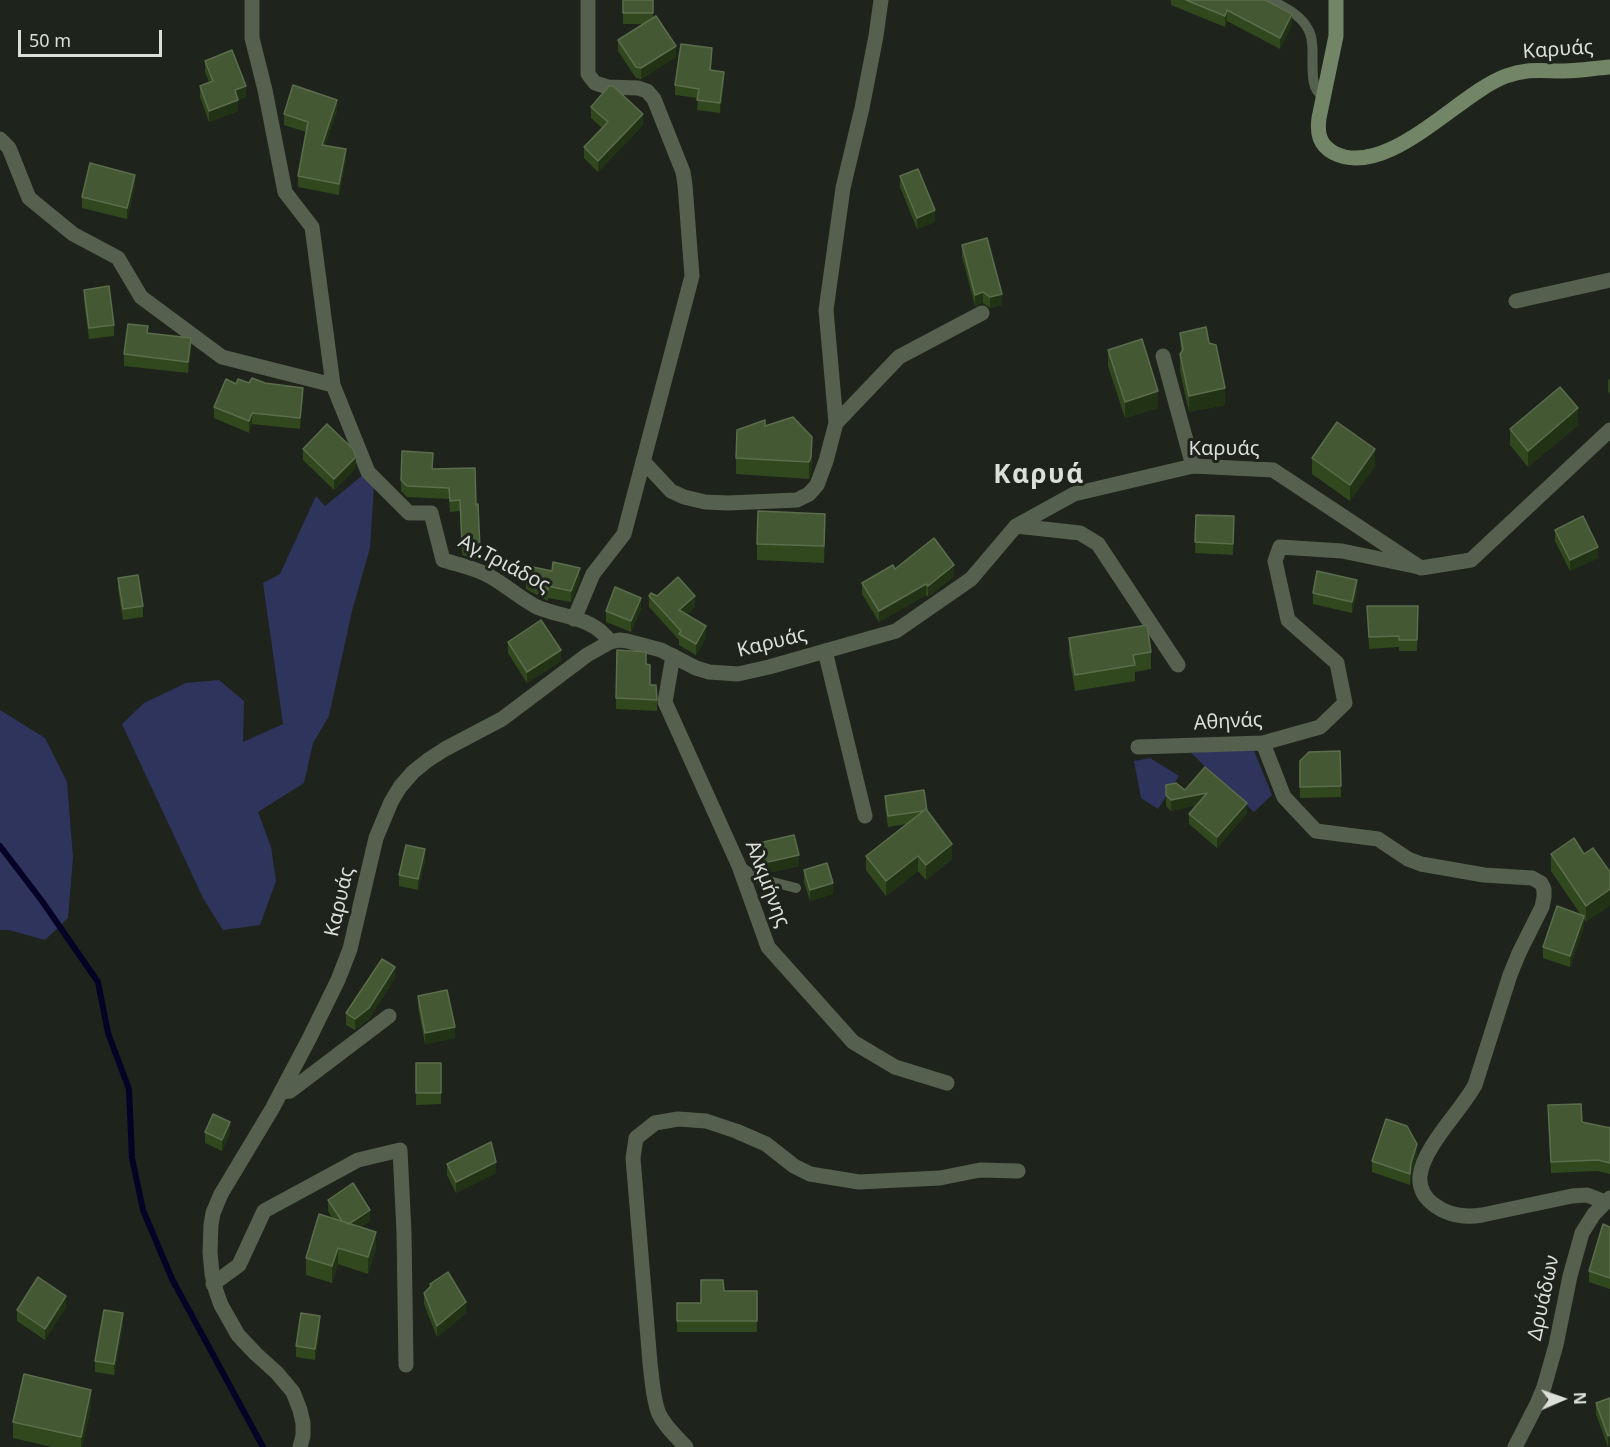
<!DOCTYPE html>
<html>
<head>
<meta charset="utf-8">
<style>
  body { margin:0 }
  #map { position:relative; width:1610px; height:1447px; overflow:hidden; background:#1e231b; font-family:"Noto Sans",sans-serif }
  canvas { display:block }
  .north { position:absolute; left:1532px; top:1369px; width:60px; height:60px; -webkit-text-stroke:4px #1e231b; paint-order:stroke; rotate:88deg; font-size:16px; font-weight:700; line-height:24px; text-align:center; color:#dbded9 }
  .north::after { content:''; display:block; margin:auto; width:21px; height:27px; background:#dbded9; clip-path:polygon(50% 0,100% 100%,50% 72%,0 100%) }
  .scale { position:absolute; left:18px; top:30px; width:144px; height:27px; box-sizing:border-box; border:3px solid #dbded9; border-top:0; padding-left:8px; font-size:18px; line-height:21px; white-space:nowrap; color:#dbded9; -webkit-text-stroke:4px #1e231b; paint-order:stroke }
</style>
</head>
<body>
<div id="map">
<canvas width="1610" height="1447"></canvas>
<div class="north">N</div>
<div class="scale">50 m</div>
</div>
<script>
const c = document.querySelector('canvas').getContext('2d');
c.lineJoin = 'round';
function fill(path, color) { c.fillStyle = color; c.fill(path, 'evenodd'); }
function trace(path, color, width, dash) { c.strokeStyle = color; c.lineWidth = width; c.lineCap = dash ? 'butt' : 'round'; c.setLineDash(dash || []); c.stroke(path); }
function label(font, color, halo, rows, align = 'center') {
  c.font = font + ' "Noto Sans",sans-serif'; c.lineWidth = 6; c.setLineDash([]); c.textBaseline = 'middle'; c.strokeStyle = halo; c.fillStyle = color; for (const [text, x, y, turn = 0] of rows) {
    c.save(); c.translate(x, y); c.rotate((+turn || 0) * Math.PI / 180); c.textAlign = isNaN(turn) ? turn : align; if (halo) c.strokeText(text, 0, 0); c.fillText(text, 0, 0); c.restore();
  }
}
const green = new Path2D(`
  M 363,475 L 374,486 L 370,548 L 352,611 L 329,716 L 313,743 L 304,783 L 258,812 L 271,847 L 276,881 L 260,925 L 223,930 L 203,898 L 122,724 L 144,703 L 186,683 L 219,680 L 244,701 L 243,742 L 283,724 L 263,583 L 280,574 L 316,496 L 325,506 Z
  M 0,710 L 45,738 L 67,782 L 73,857 L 68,918 L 45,940 L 9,930 L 0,930 Z
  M 1253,748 L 1272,795 L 1254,812 L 1191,753 Z
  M 1150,758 L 1179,776 L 1158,809 L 1141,798 L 1134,761 Z`);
const stream = new Path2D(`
  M 0,846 L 42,901 L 98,982 L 108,1033 L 129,1089 L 132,1158 L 143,1210 L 172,1279 L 263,1447`);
const service = new Path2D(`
  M 1271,0 C 1285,8 1300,14 1308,29 C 1319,47 1304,86 1323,96
  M 740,866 L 757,878 L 796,888`);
const minor = new Path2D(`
  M 252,0 L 252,38 L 265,90 L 285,192 L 312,227 L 333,385 L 368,472 L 409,513 L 431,513 L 443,560 C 459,565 477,568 491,577 C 507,586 521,599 537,607 C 563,618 594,617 610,642
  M 0,139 L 9,148 L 29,198 L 73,234 L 118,258 L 141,297 L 222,357 L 333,385
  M 1516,301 L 1610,280
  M 1163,356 L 1193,466
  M 836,423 L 899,357 L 982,313
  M 643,461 L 671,491 L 684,497 L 705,502 L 728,503 L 797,500 L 809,494 L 817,485 L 826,461 L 836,423 L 826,310 L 843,188 L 862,108 L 876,36 L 881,0
  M 1016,526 L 1080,533 L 1098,544 L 1178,665
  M 574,619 L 593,574 L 624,534 L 692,276 L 685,185 L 683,172 L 654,99 L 647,91 L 638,88 L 608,87 L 595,83 L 588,74 L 588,0
  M 825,651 L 865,816
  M 673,656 L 665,702 L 739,866 L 768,947 L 853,1042 L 895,1067 L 947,1083
  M 1263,743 L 1284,797 L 1316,831 L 1378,839 L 1408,859 L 1421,864 L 1484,875 L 1532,878 L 1541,883 L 1544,889 L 1544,897 L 1542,907 L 1519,953 L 1510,975 L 1475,1085 C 1461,1111 1423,1147 1420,1176 C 1419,1188 1424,1197 1433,1204 C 1447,1215 1464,1218 1482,1215 L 1572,1196 L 1587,1195 L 1600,1200 L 1604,1203
  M 1138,747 L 1263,743 L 1320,727 L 1345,703 L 1337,663 L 1288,620 L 1275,561 L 1280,547 L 1342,551 L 1419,567
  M 281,1092 L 290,1091 L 298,1085 L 389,1016
  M 213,1284 L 239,1265 L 264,1211 L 358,1160 L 400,1150 L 404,1232 L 406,1365
  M 686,1447 C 677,1437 665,1427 659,1414 C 653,1400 652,1379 650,1363 L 633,1158 L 636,1138 L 655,1123 L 678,1119 L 706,1121 L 736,1131 L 766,1144 L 794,1166 L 810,1174 L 859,1182 L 940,1178 L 980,1170 L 1018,1171
  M 1515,1447 L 1537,1404 L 1544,1387 L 1556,1345 L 1570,1276 L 1582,1233 L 1594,1214 L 1610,1198`);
const tertiary = new Path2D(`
  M 300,1447 L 303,1436 L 303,1423 L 300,1410 L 293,1392 L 277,1373 L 256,1354 L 238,1335 L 221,1305 L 216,1291 L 212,1274 L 210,1252 L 211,1225 L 213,1213 L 221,1194 L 272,1109 L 309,1039 L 338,980 L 350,949 L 376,838 L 391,802 L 400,787 L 413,772 L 428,760 L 445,749 L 502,719 L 587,655 L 610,642 L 619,640 L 627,641 L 661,650 L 696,668 L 709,672 L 738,674 L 769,667 L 896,631 L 971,579 L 1016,526 L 1074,494 L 1193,466 L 1273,470 L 1421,568 L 1471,560 L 1610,430`);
const secondary = new Path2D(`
  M 1336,0 L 1336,36 L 1319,118 C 1317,133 1319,145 1334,153 C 1387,180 1459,93 1506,76 C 1528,68 1543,71 1564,71 C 1580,71 1595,68 1610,67`);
const wall = new Path2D(`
  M 623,0 L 653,0 L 653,18 L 676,57 L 641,79 L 636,78 L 618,51 L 618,40 L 642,24 L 623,24 Z
  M 1171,0 L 1265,0 L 1292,25 L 1280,49 L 1227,21 L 1225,27 L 1171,5 Z
  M 712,58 L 711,70 L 724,82 L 720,113 L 697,110 L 698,98 L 675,95 L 675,85 Z
  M 205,61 L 246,97 L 238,100 L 238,111 L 209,122 L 200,97 L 200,86 L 209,82 L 205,72 Z
  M 591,107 L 643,125 L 598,172 L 584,158 L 584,147 L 602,128 L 591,118 Z
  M 337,111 L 325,145 L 346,160 L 339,195 L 298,187 L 298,176 L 306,132 L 284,125 L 284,114 Z
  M 900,176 L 935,222 L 917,229 L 900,187 Z
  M 135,186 L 127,219 L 82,208 L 82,197 Z
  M 962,245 L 1002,305 L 990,308 L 983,303 L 975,306 L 962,256 Z
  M 84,290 L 114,325 L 114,336 L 89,339 L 84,301 Z
  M 1180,333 L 1209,343 L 1225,405 L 1189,412 L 1180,371 L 1180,354 L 1181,353 Z
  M 191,349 L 188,373 L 124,366 L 124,354 Z
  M 1108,350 L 1158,408 L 1125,418 L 1108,366 Z
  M 1610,379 L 1610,395 L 1608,391 L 1608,380 Z
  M 249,383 L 303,399 L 300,429 L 252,424 L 249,433 L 214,418 L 214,407 L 236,384 Z
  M 1578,425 L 1528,467 L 1510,445 L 1510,429 Z
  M 765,426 L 812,454 L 811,474 L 809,479 L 736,474 L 736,458 Z
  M 303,449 L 356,468 L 334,490 L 303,460 Z
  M 1312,458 L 1375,466 L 1350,501 L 1312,474 Z
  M 433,469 L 476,505 L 480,549 L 480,560 L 462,555 L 460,511 L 450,512 L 449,499 L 407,497 L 401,491 L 401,480 Z
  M 1196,515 L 1234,516 L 1233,555 L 1195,553 Z
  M 825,530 L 824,563 L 757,560 L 757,544 Z
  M 1555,530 L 1598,558 L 1570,571 L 1555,541 Z
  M 895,569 L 954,576 L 928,597 L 926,595 L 879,622 L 862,594 L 862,583 Z
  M 118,578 L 143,606 L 143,617 L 123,620 L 118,589 Z
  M 526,578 L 580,579 L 571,602 L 548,598 L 548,601 L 526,589 Z
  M 1357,591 L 1352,613 L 1313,604 L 1313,593 Z
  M 649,596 L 695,607 L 687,614 L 706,637 L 696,655 L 679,645 L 679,640 L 649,607 Z
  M 1367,606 L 1418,606 L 1417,651 L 1399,651 L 1399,647 L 1369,649 Z
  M 641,609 L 631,632 L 606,622 L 606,611 Z
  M 1069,638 L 1151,652 L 1151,669 L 1135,672 L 1135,681 L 1075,691 L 1069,655 Z
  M 508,642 L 561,661 L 527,683 L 508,653 Z
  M 646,664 L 650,685 L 657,700 L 657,711 L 616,709 L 616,698 Z
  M 1340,751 L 1341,797 L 1300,798 L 1300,761 Z
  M 1166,785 L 1185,790 L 1247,813 L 1217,848 L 1189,824 L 1189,814 L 1196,805 L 1171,811 L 1166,806 Z
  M 885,796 L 927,811 L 952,859 L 926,880 L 918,871 L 886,896 L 866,870 L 866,856 L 906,824 L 888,827 L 885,807 Z
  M 759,843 L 799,866 L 768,873 L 763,872 L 759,854 Z
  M 1593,848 L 1586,922 L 1584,919 L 1584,927 L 1570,967 L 1543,958 L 1543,947 L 1581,915 L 1551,871 L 1551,854 L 1584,854 Z
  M 425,860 L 418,890 L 399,886 L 399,875 Z
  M 804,870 L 833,894 L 810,901 L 804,882 Z
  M 395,978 L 369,1019 L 355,1030 L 346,1025 L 346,1013 Z
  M 418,996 L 455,1038 L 425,1044 L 418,1007 Z
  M 416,1063 L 441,1063 L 441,1104 L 416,1105 Z
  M 1548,1116 L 1610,1128 L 1610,1127 L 1610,1174 L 1598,1171 L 1551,1173 Z
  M 205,1132 L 230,1133 L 222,1151 L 205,1143 Z
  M 1417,1155 L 1411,1174 L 1410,1185 L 1372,1172 L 1372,1161 Z
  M 447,1164 L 496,1173 L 456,1193 L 447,1175 Z
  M 328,1200 L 370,1221 L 360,1227 L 376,1248 L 368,1274 L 338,1264 L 332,1283 L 306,1275 L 306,1258 L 333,1219 L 328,1211 Z
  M 1610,1227 L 1610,1289 L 1589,1282 L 1589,1271 Z
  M 430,1284 L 466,1313 L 437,1337 L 424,1304 L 424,1293 L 430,1287 Z
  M 724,1291 L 757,1291 L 757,1332 L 677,1332 L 677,1303 L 701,1303 Z
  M 66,1307 L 45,1340 L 17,1321 L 17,1310 Z
  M 123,1324 L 114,1375 L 95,1372 L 95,1361 Z
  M 320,1327 L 315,1360 L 296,1357 L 296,1346 Z
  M 1610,1398 L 1608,1447 L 1596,1414 L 1596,1403 Z
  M 91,1406 L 82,1447 L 52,1447 L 13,1438 L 13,1422 Z`);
const shadedWall = new Path2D(`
  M 1227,10 L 1227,21 L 1225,27 L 1225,16 Z
  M 1292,14 L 1292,25 L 1280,49 L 1280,38 Z
  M 676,46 L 676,57 L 641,79 L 641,68 Z
  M 724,72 L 724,82 L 720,113 L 720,103 Z
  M 246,86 L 246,97 L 235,101 L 235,90 Z
  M 238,100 L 238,111 L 209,122 L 209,111 Z
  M 337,100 L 337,111 L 322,156 L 322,145 Z
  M 643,114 L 643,125 L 598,172 L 598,161 Z
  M 346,149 L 346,160 L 339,195 L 339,184 Z
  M 135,175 L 135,186 L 127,219 L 127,208 Z
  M 935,210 L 935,222 L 917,229 L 917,218 Z
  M 983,292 L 983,303 L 975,306 L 975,295 Z
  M 1002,294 L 1002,305 L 990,308 L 990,297 Z
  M 191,338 L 191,349 L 188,373 L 188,362 Z
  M 303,388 L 303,399 L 300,429 L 300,418 Z
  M 1225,388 L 1225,405 L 1189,412 L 1189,396 Z
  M 1158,391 L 1158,408 L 1125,418 L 1125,402 Z
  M 1578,408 L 1578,425 L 1528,467 L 1528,451 Z
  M 252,413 L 252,424 L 249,433 L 249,421 Z
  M 812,437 L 811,474 L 809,479 L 809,462 Z
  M 1375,449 L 1375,466 L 1350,501 L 1350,485 Z
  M 356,457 L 356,468 L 334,490 L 334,479 Z
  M 1598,547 L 1598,558 L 1570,571 L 1570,560 Z
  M 954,565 L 954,576 L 928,597 L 928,586 Z
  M 580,568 L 580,579 L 571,602 L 571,591 Z
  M 1357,580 L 1357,591 L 1352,613 L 1352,602 Z
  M 926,584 L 926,595 L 879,622 L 879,611 Z
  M 695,596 L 695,607 L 679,621 L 679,610 Z
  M 641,598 L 641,609 L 631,632 L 631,621 Z
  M 706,626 L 706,637 L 696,655 L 696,644 Z
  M 561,650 L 561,661 L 527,683 L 527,672 Z
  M 1207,793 L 1207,803 L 1171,811 L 1171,800 Z
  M 1247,803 L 1247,813 L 1217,848 L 1217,837 Z
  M 952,844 L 952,859 L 926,880 L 926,865 Z
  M 425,849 L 425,860 L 418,890 L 418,879 Z
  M 799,855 L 799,866 L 768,873 L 768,862 Z
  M 918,856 L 918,871 L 886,896 L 886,881 Z
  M 833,883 L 833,894 L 810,901 L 810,890 Z
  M 1610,889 L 1610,906 L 1586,922 L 1586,906 Z
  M 1584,916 L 1584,927 L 1570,967 L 1570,956 Z
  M 395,967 L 395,978 L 369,1019 L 355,1030 L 355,1019 Z
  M 455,1027 L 455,1038 L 425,1044 L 425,1033 Z
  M 230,1122 L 230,1133 L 222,1151 L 222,1140 Z
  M 1417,1144 L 1417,1155 L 1411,1174 L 1410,1185 L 1411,1163 Z
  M 496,1162 L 496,1173 L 456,1193 L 456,1182 Z
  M 370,1210 L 370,1221 L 345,1237 L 345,1226 Z
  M 376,1232 L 376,1248 L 368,1274 L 368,1257 Z
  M 338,1248 L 338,1264 L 332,1283 L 332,1266 Z
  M 66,1296 L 66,1307 L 45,1340 L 45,1329 Z
  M 466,1302 L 466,1313 L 437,1337 L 437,1326 Z
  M 123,1313 L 123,1324 L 114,1375 L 114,1364 Z
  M 320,1316 L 320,1327 L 315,1360 L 315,1349 Z
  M 91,1390 L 91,1406 L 82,1447 L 81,1447 L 81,1437 Z
  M 1610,1435 L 1610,1446 L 1608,1447 L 1608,1436 Z`);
const building = new Path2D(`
  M 623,0 L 653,0 L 653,13 L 623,13 Z
  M 1186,0 L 1265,0 L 1292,14 L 1280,38 L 1227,10 L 1225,16 Z
  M 656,16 L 676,46 L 641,68 L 636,67 L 618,40 Z
  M 681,44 L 712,48 L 710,70 L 724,72 L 720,103 L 697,100 L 699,89 L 675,85 Z
  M 232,50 L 246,86 L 235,90 L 238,100 L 209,111 L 200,86 L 213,81 L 205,61 Z
  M 293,85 L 337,100 L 322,145 L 346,149 L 339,184 L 298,176 L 308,122 L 284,114 Z
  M 609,86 L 613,86 L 643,114 L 598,161 L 584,147 L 608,122 L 591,107 Z
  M 90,163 L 135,175 L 127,208 L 82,197 Z
  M 918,169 L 935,210 L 917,218 L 900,176 Z
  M 987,238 L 1002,294 L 990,297 L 983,292 L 975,295 L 962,245 Z
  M 109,286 L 114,325 L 89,328 L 84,290 Z
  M 128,324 L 148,326 L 147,333 L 191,338 L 188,362 L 124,354 Z
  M 1206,327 L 1209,343 L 1216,345 L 1225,388 L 1189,396 L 1180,354 L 1183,350 L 1180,333 Z
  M 1142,339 L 1158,391 L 1125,402 L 1108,350 Z
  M 252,378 L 265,383 L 303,388 L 300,418 L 252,413 L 249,421 L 214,407 L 226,379 L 236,384 L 238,379 L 249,383 Z
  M 1560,387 L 1578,408 L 1528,451 L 1510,429 Z
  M 793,417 L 812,437 L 811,457 L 809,462 L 736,458 L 737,430 L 765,420 L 765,426 Z
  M 1337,422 L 1375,449 L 1350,485 L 1312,458 Z
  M 327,424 L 353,449 L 356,457 L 334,479 L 303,449 Z
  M 402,451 L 433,453 L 432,469 L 475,468 L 476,505 L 478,504 L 480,549 L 462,544 L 460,500 L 450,501 L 449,488 L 407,486 L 401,480 Z
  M 758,511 L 825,514 L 824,546 L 757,544 Z
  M 1196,515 L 1234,516 L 1233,544 L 1195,542 Z
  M 1583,516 L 1598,547 L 1570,560 L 1555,530 Z
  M 934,538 L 954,565 L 928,586 L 926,584 L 879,611 L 862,583 L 893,565 L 895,569 Z
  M 553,562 L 580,568 L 571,591 L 548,586 L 548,590 L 526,578 L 528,566 L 552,571 Z
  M 1317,571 L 1357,580 L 1352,602 L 1313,593 Z
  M 138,575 L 143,606 L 123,609 L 118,578 Z
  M 678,577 L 695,596 L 679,610 L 706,626 L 696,644 L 679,634 L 681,631 L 649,596 L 651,593 L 657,596 Z
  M 615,587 L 641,598 L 631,621 L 606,611 Z
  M 1367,606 L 1418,606 L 1417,640 L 1399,640 L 1399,636 L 1369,637 Z
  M 541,620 L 561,650 L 527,672 L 508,642 Z
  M 1147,625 L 1151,652 L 1133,655 L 1135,665 L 1075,675 L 1069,638 Z
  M 617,650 L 646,652 L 646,664 L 650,665 L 650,685 L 656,685 L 657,700 L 616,698 Z
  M 1340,751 L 1341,786 L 1300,787 L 1300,761 L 1309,752 Z
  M 1205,767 L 1247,803 L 1217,837 L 1189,814 L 1207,793 L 1171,800 L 1166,795 L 1166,785 L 1176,783 L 1185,790 Z
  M 924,790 L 927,811 L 926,809 L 923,811 L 888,816 L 885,796 Z
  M 926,809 L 952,844 L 926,865 L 918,856 L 886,881 L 866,856 Z
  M 794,835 L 799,855 L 768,862 L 763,861 L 759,843 Z
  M 1574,838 L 1584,854 L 1593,848 L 1610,872 L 1610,889 L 1586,906 L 1551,854 Z
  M 406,845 L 425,849 L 418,879 L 399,875 Z
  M 827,863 L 833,883 L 810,890 L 804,870 Z
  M 1557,906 L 1584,916 L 1570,956 L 1543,947 Z
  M 382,959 L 395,967 L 369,1008 L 355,1019 L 346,1013 Z
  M 447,990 L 455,1027 L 425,1033 L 418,996 Z
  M 416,1063 L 441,1063 L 441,1093 L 416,1093 Z
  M 1581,1104 L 1582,1122 L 1610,1128 L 1610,1127 L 1610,1163 L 1598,1160 L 1551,1162 L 1548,1105 Z
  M 213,1114 L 230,1122 L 222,1140 L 205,1132 Z
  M 1386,1119 L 1407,1126 L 1417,1144 L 1411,1163 L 1410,1174 L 1372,1161 Z
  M 491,1142 L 496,1162 L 456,1182 L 447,1164 Z
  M 353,1183 L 370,1210 L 349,1224 L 342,1221 L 328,1200 Z
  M 319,1214 L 376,1232 L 368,1257 L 338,1248 L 332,1266 L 306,1258 Z
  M 1603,1224 L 1610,1227 L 1610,1278 L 1589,1271 Z
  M 448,1272 L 466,1302 L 437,1326 L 424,1293 L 431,1286 L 430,1284 Z
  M 38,1277 L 66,1296 L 45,1329 L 17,1310 Z
  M 701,1280 L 723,1280 L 724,1291 L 757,1291 L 757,1321 L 677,1321 L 677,1303 L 701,1303 Z
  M 104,1310 L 123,1313 L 114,1364 L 95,1361 Z
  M 301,1313 L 320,1316 L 315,1349 L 296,1346 Z
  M 24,1374 L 91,1390 L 81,1437 L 13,1422 Z
  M 1610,1398 L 1610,1435 L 1608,1436 L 1596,1403 Z`);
const streetNames = [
  ["Καρυάς",1558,50,-4],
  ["Καρυάς",1224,449],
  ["Αγ.Τριάδος",504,564,28],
  ["Καρυάς",772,643,-14],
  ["Αθηνάς",1228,722,-3],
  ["Αλκμήνης",767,884,69],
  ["Καρυάς",340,902,-77],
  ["Δρυάδων",1544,1298,-78]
];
const districtNames = [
  ["Καρυά",1039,476]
];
fill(green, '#2f345d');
trace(stream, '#050225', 6);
trace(service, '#55614e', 10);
trace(minor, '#55614e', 15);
trace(tertiary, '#55614e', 15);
trace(secondary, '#728566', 15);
fill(wall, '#31481f');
fill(shadedWall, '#223315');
fill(building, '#435833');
trace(building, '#5b6d4d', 1.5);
label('20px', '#dbded9', '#1e231b', streetNames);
c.letterSpacing = '1.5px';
label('bold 26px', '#dbded9', '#1e231b', districtNames);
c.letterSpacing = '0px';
</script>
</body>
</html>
